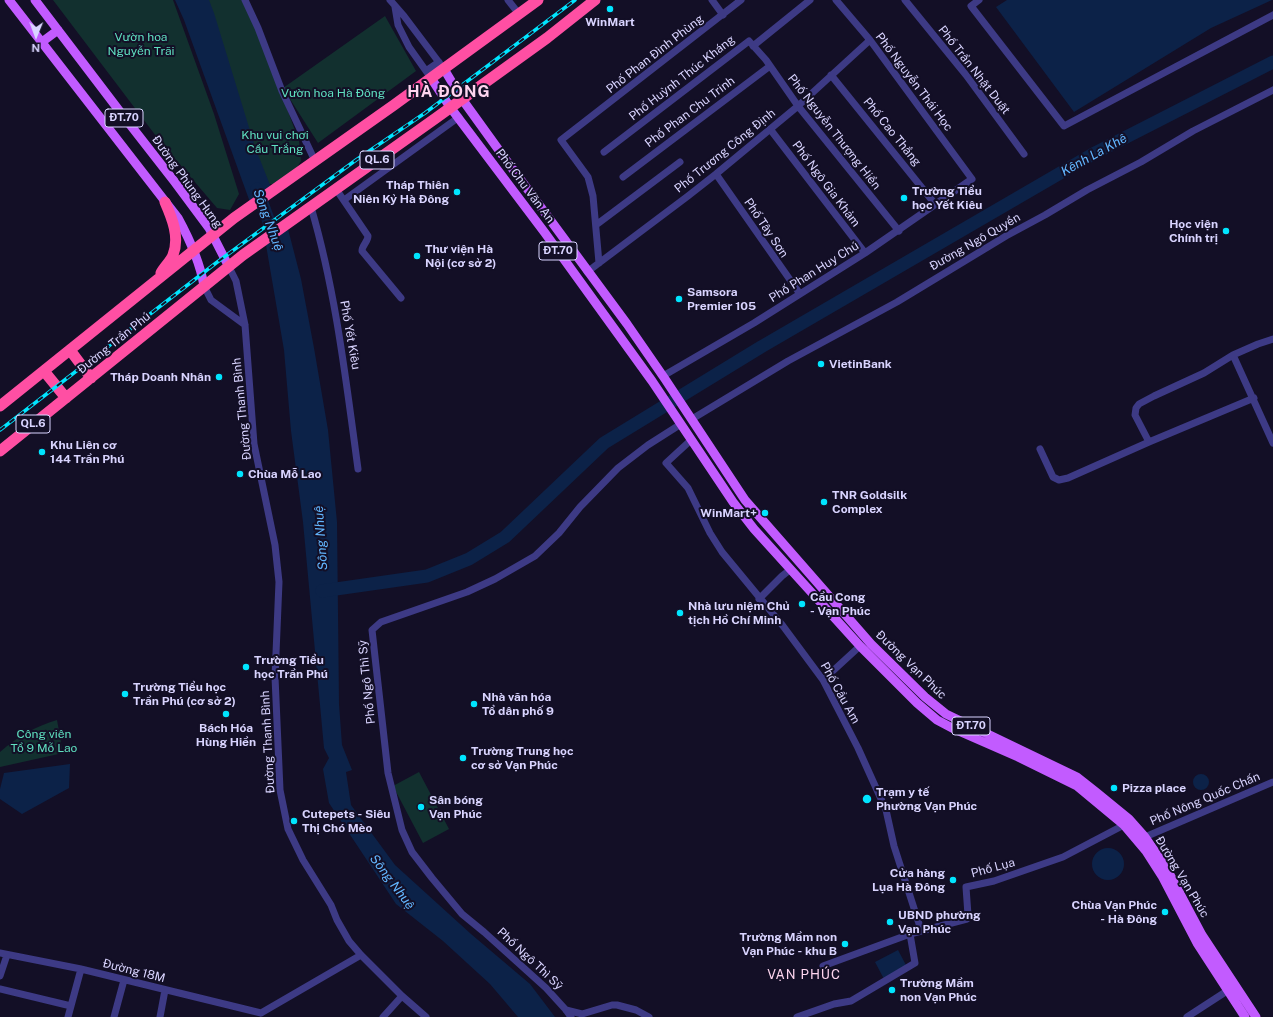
<!DOCTYPE html>
<html>
<head>
<meta charset="utf-8">
<style>
  body { margin:0 }
  #map { position:relative; width:1273px; height:1017px; overflow:hidden; background:#130f26; font-family:"Public Sans",sans-serif }
  canvas { display:block }
  .north { position:absolute; left:16px; top:16px; width:40px; height:40px; -webkit-text-stroke:3px #130f26; paint-order:stroke; rotate:181deg; font-size:11px; font-weight:700; line-height:16px; text-align:center; color:#d9d4ff }
  .north::after { content:''; display:block; margin:auto; width:14px; height:18px; background:#d9d4ff; clip-path:polygon(50% 0,100% 100%,50% 72%,0 100%) }
</style>
</head>
<body>
<div id="map">
<canvas width="1273" height="1017"></canvas>
<div class="north">N</div>
</div>
<script>
const c = document.querySelector('canvas').getContext('2d');
c.lineJoin = 'round';
function fill(path, color) { c.fillStyle = color; c.fill(path, 'evenodd'); }
function trace(path, color, width, dash) { c.strokeStyle = color; c.lineWidth = width; c.lineCap = dash ? 'butt' : 'round'; c.setLineDash(dash || []); c.stroke(path); }
function label(font, color, halo, rows, align = 'center') {
  c.font = font + ' "Public Sans",sans-serif'; c.lineWidth = 4; c.setLineDash([]); c.textBaseline = 'middle'; c.strokeStyle = halo; c.fillStyle = color; for (const [text, x, y, turn = 0] of rows) {
    c.save(); c.translate(x, y); c.rotate((+turn || 0) * Math.PI / 180); c.textAlign = isNaN(turn) ? turn : align; if (halo) c.strokeText(text, 0, 0); c.fillText(text, 0, 0); c.restore();
  }
}
const green = new Path2D(`
  M 53,0 L 173,0 L 214,114 L 239,194 L 230,210 L 217,208 L 159,140 Z
  M 208,0 L 244,0 L 257,28 L 299,141 L 301,161 L 294,172 L 275,184 L 269,184 L 254,148 Z
  M 385,16 L 416,71 L 318,143 L 283,88 Z
  M 57,720 L 63,753 L 0,767 L 0,752 C 17,737 36,726 57,720 Z
  M 419,772 L 449,829 L 423,843 L 393,786 Z`);
const water = new Path2D(`
  M 175,0 L 209,0 L 214,13 L 255,147 L 272,190 L 251,205 L 184,20 Z
  M 1007,0 L 1272,0 L 1211,28 L 1074,112 L 996,7 Z
  M 288,229 L 301,279 L 314,348 L 328,430 L 337,522 L 339,704 L 342,745 L 352,770 L 346,772 L 351,805 L 395,865 L 471,934 L 530,984 L 555,1017 L 518,1017 L 490,984 L 443,941 L 396,904 L 329,803 L 323,769 L 329,758 L 324,748 L 303,522 L 291,431 L 284,350 L 266,245 Z
  M 70,764 L 69,788 L 22,814 L 0,799 L 0,789 L 4,773 Z
  M1193 782a8 8 0 1 1 16 0a8 8 0 1 1-16 0Z
  M1092 864a16 16 0 1 1 32 0a16 16 0 1 1-32 0Z
  M 898,950 L 907,967 L 884,979 L 875,962 Z`);
const river = new Path2D(`
  M 257,189 L 277,244
  M 322,591 L 427,576 L 469,559 L 505,537 L 604,443 L 761,347 L 1093,154 L 1273,62`);
const minor = new Path2D(`
  M 245,0 L 258,28 L 282,91 L 315,161
  M 390,0 L 404,16 L 444,69
  M 508,0 L 519,14
  M 712,0 L 723,15
  M 905,0 L 966,75 L 1024,154
  M 979,0 L 971,6 L 1064,126 L 1273,15
  M 395,7 L 398,25 L 409,47 L 431,78
  M 753,46 L 810,0
  M 426,71 L 439,62
  M 831,75 L 935,204
  M 770,129 L 865,253
  M 604,152 L 749,41 L 766,60 L 798,106 L 899,231
  M 716,174 L 800,294
  M 623,177 L 770,66
  M 336,189 L 368,236 C 368,242 362,245 362,251 L 401,298
  M 344,200 L 459,117
  M 311,207 C 336,292 346,381 358,469
  M 596,225 L 680,162
  M 599,263 L 593,196 L 588,177 L 561,140 L 741,0
  M 229,267 L 236,281 L 245,325 L 254,444 L 275,545 L 279,582 L 275,677 L 280,790 L 288,829 L 303,860 L 331,905 L 337,920 L 349,941 L 361,955 L 402,996 L 426,1017
  M 587,272 L 688,196 L 716,174 L 798,106 L 870,40
  M 204,286 L 211,300 L 245,325
  M 1233,355 L 1273,443
  M 663,376 L 754,323 L 865,253 L 972,179 L 870,40 L 836,0
  M 692,419 L 788,361 L 897,302 L 1006,236 L 1045,215 L 1087,190 L 1141,162 L 1193,131 L 1273,90
  M 691,440 L 666,463 L 688,488 L 710,533 L 722,552 L 783,626 L 823,680 L 858,748 L 886,810 L 894,846 L 921,930
  M 1149,442 L 1135,415 L 1136,408 L 1139,404 L 1154,396 L 1204,373 L 1233,355 L 1258,344 L 1273,339
  M 1040,449 L 1053,477 L 1059,480 L 1068,478 L 1149,442 L 1254,398
  M 759,599 L 782,576 L 791,569
  M 823,680 L 860,646
  M 1145,837 L 1273,782
  M 0,953 L 81,969 L 261,1013
  M 823,966 L 910,934
  M 0,976 L 7,955
  M 0,989 L 71,1006
  M 566,1010 L 582,1014 L 612,1005 L 617,1005 L 636,1010 L 649,1017
  M 261,1013 L 361,955
  M 68,1017 L 81,969
  M 114,1017 L 124,980
  M 160,1017 L 165,990
  M 383,1017 L 402,996
  M 571,1017 L 566,1010 L 546,988 L 484,932 L 462,914 L 432,878 L 412,852 L 402,830 L 388,773 L 372,630 L 381,622 L 467,592 L 495,579 L 535,556 L 559,533 L 580,507 L 618,468 L 648,445 L 681,424
  M 797,1017 L 834,1004 L 851,1001 L 915,963 L 910,934 L 967,919 L 968,915 L 966,887 L 994,881 L 1063,857 L 1124,825
  M 1187,1017 L 1227,991`);
const major = new Path2D(`
  M 9,0 L 178,218 C 190,240 200,262 204,286
  M 35,0 L 121,113 L 174,181 L 209,228 L 229,267
  M 42,42 L 58,30
  M 444,69 L 462,99 L 506,160 L 627,324 L 665,379 L 745,500 L 871,644 L 925,697 L 946,714 L 1077,777 L 1096,792 L 1129,819 L 1145,837 L 1167,869 L 1202,935 L 1256,1017
  M 431,78 L 450,107 L 545,233 L 652,381 L 733,502 L 754,529 L 860,646 L 917,703 L 937,720 L 954,729 L 1018,757 L 1077,786 L 1124,825 L 1146,851 L 1162,876 L 1197,943 L 1245,1017`);
const highway = new Path2D(`
  M 161,273 C 164,267 171,261 173,255 C 180,237 172,218 165,202
  M 70,350 L 91,378
  M 44,371 L 66,398
  M 0,406 L 234,218 L 394,105 L 538,0
  M 0,451 L 243,255 L 436,118 L 547,38 L 595,0`);
const rail = new Path2D(`
  M 0,430 L 216,263 L 356,160 L 425,113 L 575,0`);
const markers = [
  [610,9,4,"#00e5ff"],
  [457,192,4,"#00e5ff"],
  [904,198,4,"#00e5ff"],
  [1226,231,4,"#00e5ff"],
  [417,256,4,"#00e5ff"],
  [679,299,4,"#00e5ff"],
  [821,364,4,"#00e5ff"],
  [219,377,4,"#00e5ff"],
  [42,452,4,"#00e5ff"],
  [240,474,4,"#00e5ff"],
  [824,502,4,"#00e5ff"],
  [765,513,4,"#00e5ff"],
  [802,604,4,"#00e5ff"],
  [680,613,4,"#00e5ff"],
  [246,667,4,"#00e5ff"],
  [125,694,4,"#00e5ff"],
  [474,704,4,"#00e5ff"],
  [226,714,4,"#00e5ff"],
  [463,758,4,"#00e5ff"],
  [1114,788,4,"#00e5ff"],
  [867,799,5,"#00e5ff"],
  [421,807,4,"#00e5ff"],
  [294,821,4,"#00e5ff"],
  [953,880,4,"#00e5ff"],
  [1165,912,4,"#00e5ff"],
  [890,922,4,"#00e5ff"],
  [845,944,4,"#00e5ff"],
  [892,990,4,"#00e5ff"]
];
const shields = [
  [124,118,38],
  [377,160,34],
  [558,251,38],
  [33,424,34],
  [971,726,38]
];
const shieldNames = [
  ["ĐT.70",124,118],
  ["QL.6",377,160],
  ["ĐT.70",558,251],
  ["QL.6",33,424],
  ["ĐT.70",971,726]
];
const poiNames = [
  ["WinMart",610,22,"center"],
  ["Tháp Thiên",449,185,"right"],
  ["Niên Kỷ Hà Đông",449,199,"right"],
  ["Trường Tiểu",912,191],
  ["học Yết Kiêu",912,205],
  ["Học viện",1218,224,"right"],
  ["Chính trị",1218,238,"right"],
  ["Thư viện Hà",425,249],
  ["Nội (cơ sở 2)",425,263],
  ["Samsora",687,292],
  ["Premier 105",687,306],
  ["VietinBank",829,364],
  ["Tháp Doanh Nhân",211,377,"right"],
  ["Khu Liên cơ",50,445],
  ["144 Trần Phú",50,459],
  ["Chùa Mỗ Lao",248,474],
  ["TNR Goldsilk",832,495],
  ["Complex",832,509],
  ["WinMart+",757,513,"right"],
  ["Cầu Cong",810,597],
  ["- Vạn Phúc",810,611],
  ["Nhà lưu niệm Chủ",688,606],
  ["tịch Hồ Chí Minh",688,620],
  ["Trường Tiểu",254,660],
  ["học Trần Phú",254,674],
  ["Trường Tiểu học",133,687],
  ["Trần Phú (cơ sở 2)",133,701],
  ["Nhà văn hóa",482,697],
  ["Tổ dân phố 9",482,711],
  ["Bách Hóa",226,728,"center"],
  ["Hùng Hiền",226,742,"center"],
  ["Trường Trung học",471,751],
  ["cơ sở Vạn Phúc",471,765],
  ["Pizza place",1122,788],
  ["Trạm y tế",876,792],
  ["Phường Vạn Phúc",876,806],
  ["Sân bóng",429,800],
  ["Vạn Phúc",429,814],
  ["Cutepets - Siêu",302,814],
  ["Thị Chó Mèo",302,828],
  ["Cửa hàng",945,873,"right"],
  ["Lụa Hà Đông",945,887,"right"],
  ["Chùa Vạn Phúc",1157,905,"right"],
  ["- Hà Đông",1157,919,"right"],
  ["UBND phường",898,915],
  ["Vạn Phúc",898,929],
  ["Trường Mầm non",837,937,"right"],
  ["Vạn Phúc - khu B",837,951,"right"],
  ["Trường Mầm",900,983],
  ["non Vạn Phúc",900,997]
];
const parkNames = [
  ["Vườn hoa",141,37],
  ["Nguyễn Trãi",141,51],
  ["Vườn hoa Hà Đông",333,93],
  ["Khu vui chơi",275,135],
  ["Cầu Trắng",275,149],
  ["Công viên",44,734],
  ["Tổ 9 Mỗ Lao",44,748]
];
const streetNames = [
  ["Phố Phan Đình Phùng",655,54,-38],
  ["Phố Trần Nhật Duật",974,70,52],
  ["Phố Huỳnh Thúc Kháng",682,78,-38],
  ["Phố Nguyễn Thái Học",914,82,53],
  ["Phố Phan Chu Trinh",690,112,-37],
  ["Phố Nguyễn Thượng Hiền",834,132,52],
  ["Phố Cao Thắng",892,132,51],
  ["Phố Trương Công Định",725,151,-39],
  ["Đường Phùng Hưng",187,182,54],
  ["Phố Ngô Gia Khảm",826,184,53],
  ["Phố Chu Văn An",525,186,53],
  ["Phố Tây Sơn",766,228,56],
  ["Đường Ngô Quyền",975,242,-30],
  ["Phố Phan Huy Chú",814,272,-32],
  ["Phố Yết Kiêu",350,335,80],
  ["Đường Trần Phú",114,343,-39],
  ["Đường Thanh Bình",242,409,-96],
  ["Đường Vạn Phúc",911,665,44],
  ["Phố Ngô Thì Sỹ",367,682,-96],
  ["Phố Cầu Am",840,693,61],
  ["Đường Thanh Bình",268,742,-93],
  ["Phố Nông Quốc Chấn",1205,799,-23],
  ["Phố Lụa",993,868,-15],
  ["Đường Vạn Phúc",1182,877,59],
  ["Phố Ngô Thì Sỹ",530,959,43],
  ["Đường 18M",134,971,14]
];
const waterNames = [
  ["Kênh La Khê",1094,155,-29],
  ["Sông Nhuệ",268,220,70],
  ["Sông Nhuệ",321,538,-94],
  ["Sông Nhuệ",392,882,53]
];
const neighbourhoodNames = [
  ["VẠN PHÚC",804,975]
];
const districtNames = [
  ["HÀ ĐÔNG",449,92]
];
fill(green, '#12302f');
fill(water, '#0c2248');
trace(river, '#0c2248', 13);
trace(minor, '#3d3a85', 7);
trace(major, '#c25bff', 9);
trace(highway, '#ff4fa3', 11);
trace(rail, '#00e5ff', 3.5);
trace(rail, '#130f26', 2, [6]);
for (const [x, y, r, color] of markers) { const dot = new Path2D(); dot.arc(x, y, r, 0, 2 * Math.PI); c.fillStyle = color; c.fill(dot); trace(dot, '#130f26', 1.5); }
for (const [x, y, w] of shields) { const box = new Path2D(); box.roundRect(x - w / 2, y - 9, w, 18, 3); c.fillStyle = '#130f26'; c.fill(box); trace(box, '#d9d4ff', 1); }
label('bold 11px', '#d9d4ff', null, shieldNames);
label('bold 12px', '#d9d4ff', '#130f26', poiNames, 'left');
label('12px', '#5fe0c0', '#130f26', parkNames);
label('12px', '#d9d4ff', '#130f26', streetNames);
label('italic 13px', '#62b6ff', '#130f26', waterNames);
c.letterSpacing = '1px';
label('13px', '#ffd6f0', '#130f26', neighbourhoodNames);
c.letterSpacing = '0px';
c.letterSpacing = '1px';
label('bold 16px', '#ffd6f0', '#130f26', districtNames);
c.letterSpacing = '0px';
</script>
</body>
</html>
